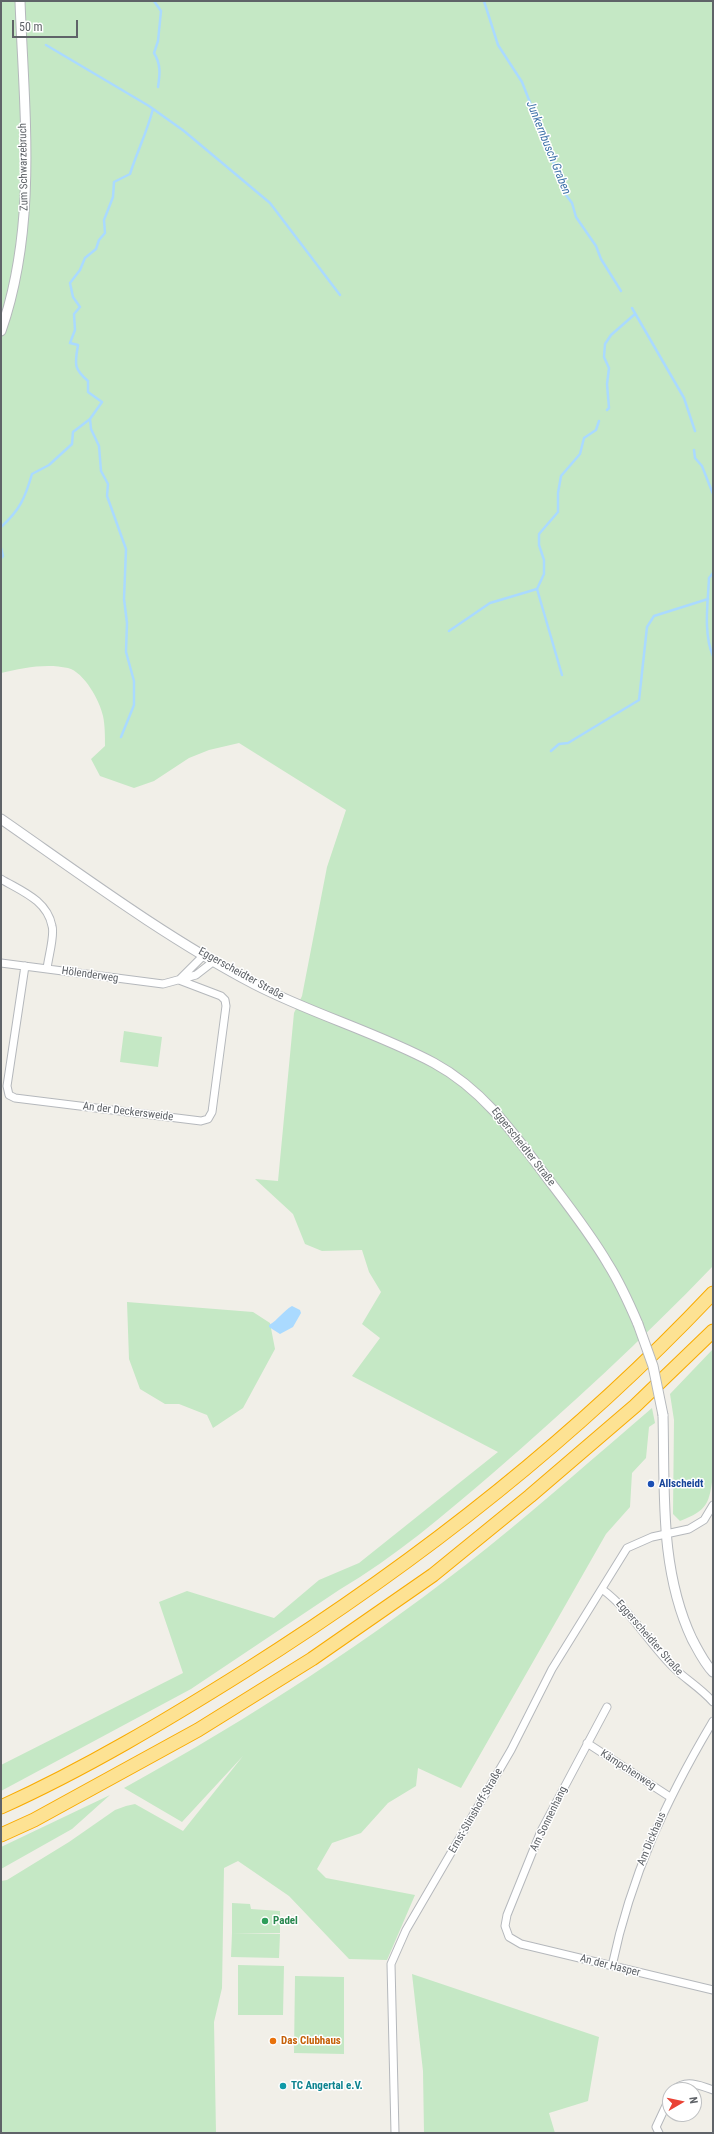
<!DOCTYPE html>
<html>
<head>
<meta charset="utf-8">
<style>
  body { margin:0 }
  #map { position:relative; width:714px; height:2134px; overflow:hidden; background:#f1efe8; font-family:"Roboto Condensed",sans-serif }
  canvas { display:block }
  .frame { position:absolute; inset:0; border:2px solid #5f6368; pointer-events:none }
  .north { position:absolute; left:662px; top:2082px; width:40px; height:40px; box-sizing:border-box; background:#fff; border:1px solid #bfc1c3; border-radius:50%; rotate:81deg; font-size:11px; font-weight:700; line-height:16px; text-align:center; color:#5f6368 }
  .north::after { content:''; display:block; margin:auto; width:14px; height:18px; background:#ea4335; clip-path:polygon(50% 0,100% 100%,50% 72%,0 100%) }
  .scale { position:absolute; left:12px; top:20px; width:66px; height:18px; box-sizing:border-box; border:2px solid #5f6368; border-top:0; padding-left:5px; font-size:12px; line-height:14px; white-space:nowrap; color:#5f6368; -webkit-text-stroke:3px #fff; paint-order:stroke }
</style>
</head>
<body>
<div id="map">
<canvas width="714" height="2134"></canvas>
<div class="frame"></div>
<div class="north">N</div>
<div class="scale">50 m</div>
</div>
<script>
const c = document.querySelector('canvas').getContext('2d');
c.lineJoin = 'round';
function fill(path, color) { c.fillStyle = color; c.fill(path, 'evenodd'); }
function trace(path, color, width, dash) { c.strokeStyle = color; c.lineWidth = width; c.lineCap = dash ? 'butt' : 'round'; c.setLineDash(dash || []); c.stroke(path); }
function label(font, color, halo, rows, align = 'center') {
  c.font = font + ' "Roboto Condensed",sans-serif'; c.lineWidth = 3; c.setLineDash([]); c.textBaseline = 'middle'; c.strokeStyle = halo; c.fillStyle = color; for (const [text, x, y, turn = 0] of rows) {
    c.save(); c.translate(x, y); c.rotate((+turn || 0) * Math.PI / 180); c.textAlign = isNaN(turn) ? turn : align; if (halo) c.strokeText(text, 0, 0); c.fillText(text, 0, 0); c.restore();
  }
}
const green = new Path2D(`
  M 1,1 L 713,1 L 713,1266 C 643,1339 569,1407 493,1473 C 444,1515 395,1557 339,1590 L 191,1689 L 1,1791 L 1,1765 L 183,1673 L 159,1602 L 187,1591 L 274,1618 L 319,1580 L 359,1563 L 498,1452 L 352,1376 L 380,1338 L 362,1324 L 381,1292 L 369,1272 L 362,1250 L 322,1251 L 305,1244 L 293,1214 L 255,1179 L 278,1181 L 294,1013 L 302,996 L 327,867 L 346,810 L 239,743 L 209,750 L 189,758 L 154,781 L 134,788 L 100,776 L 91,759 L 105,746 C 105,737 105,725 103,716 C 100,701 84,672 68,668 C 46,663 22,668 1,673 Z
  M 124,1031 L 162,1037 L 158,1067 L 120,1062 Z
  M 127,1302 L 253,1312 L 270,1323 L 275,1349 L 243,1408 L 213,1428 L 207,1415 L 179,1404 L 165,1404 L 140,1389 L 129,1359 Z
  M 713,1349 L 713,1475 C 709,1504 708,1510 680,1521 L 673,1514 L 674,1420 L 670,1394 Z
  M 652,1408 L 655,1423 L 649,1427 L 646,1458 L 632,1473 L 630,1507 L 606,1534 L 461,1788 L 418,1768 L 416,1786 L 388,1803 L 361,1833 L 332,1843 L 317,1869 L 326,1878 L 415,1895 L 387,1960 L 349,1959 L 289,1896 L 238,1861 L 224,1868 L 222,1988 L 214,2022 L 216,2133 L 1,2133 L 1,1881 L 7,1880 L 69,1842 L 115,1810 L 126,1806 L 135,1804 L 183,1831 L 243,1756 L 182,1822 L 124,1788 C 251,1718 373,1639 487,1548 C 543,1503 597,1455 652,1408 Z
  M 110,1795 L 72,1829 L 1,1869 L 1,1847 Z
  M 232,1903 L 250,1904 L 251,1909 L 280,1911 L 280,1933 L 232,1933 Z
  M 232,1933 L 280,1934 L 279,1958 L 231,1957 Z
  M 238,1965 L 284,1966 L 283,2015 L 238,2015 Z
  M 412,1974 L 599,2037 L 588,2101 L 549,2113 L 555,2133 L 424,2133 L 423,2071 Z
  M 295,1976 L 344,1977 L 344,2054 L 294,2053 Z`);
const water = new Path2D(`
  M 292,1306 L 300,1310 L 301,1313 L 293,1327 L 280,1334 L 269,1327 L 269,1325 C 278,1320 283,1311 292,1306 Z`);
const stream = new Path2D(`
  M 154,1 L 161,11 L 158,41 L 154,53 C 161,64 160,74 158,87
  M 484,1 L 498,45 L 522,82 L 566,195 L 572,203 L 576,217 L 596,246 L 601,259 L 621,291
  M 46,45 L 149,106 L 184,131 L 270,203 L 340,295
  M 632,308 L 684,398 L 695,431
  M 607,410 L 609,408 L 607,384 L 609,368 L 604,357 L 605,344 L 611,335 L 635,314
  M 90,419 L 91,429 L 99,446 L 101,471 L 108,484 L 107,496 L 126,549 L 124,599 L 127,623 L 126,652 L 134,681 L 134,705 L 121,737
  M 694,450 L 695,458 L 702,466 L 713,494
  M 1,527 C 20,510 25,498 32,474 L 49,465 L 72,444 L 73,432 L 90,419 L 102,402 L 88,392 L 88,381 C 73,368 75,364 78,345 L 70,343 L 75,330 L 74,314 L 80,307 L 73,297 L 70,283 L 80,270 L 85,258 L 96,249 L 99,240 L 105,233 L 104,220 L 113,197 L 114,182 L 130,174 C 137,152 147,132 153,109
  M 1,548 L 3,556 L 1,558
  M 713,573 L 709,578 C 708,602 703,633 713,656
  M 449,631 L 490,603 L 537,589
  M 562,675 L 537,589 L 544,574 L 544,560 L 539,545 L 539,534 L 558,512 L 558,493 L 561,476 L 580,454 L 584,438 L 596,430 L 599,421
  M 551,751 L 559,744 L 568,743 L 639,700 L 647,627 L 654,616 L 708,599`);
const minor = new Path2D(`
  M 1,879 C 21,891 47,900 52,926 C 55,935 48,958 47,969
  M 1,963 L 163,984 L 196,975 L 214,961
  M 25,966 L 7,1086 L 9,1095 L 15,1098 L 201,1121 L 208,1119 L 212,1112 L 226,1006 L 225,1000 L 221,996 L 179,980
  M 180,979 L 204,955
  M 602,1589 C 630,1610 646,1639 670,1664 C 683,1678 700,1687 713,1702
  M 607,1707 L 541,1831 L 507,1915 L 505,1926 L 509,1937 L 521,1944 L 713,1990
  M 587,1743 L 670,1797
  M 612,1966 C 631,1875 666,1800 713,1721
  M 674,2090 C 685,2079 700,2085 713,2090
  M 395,2133 L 391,1964 L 406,1930 L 511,1750 L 552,1669 L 627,1548 L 652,1537 L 689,1529 L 704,1520 L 713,1505
  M 659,2133 L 656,2127 L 670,2097`);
const tertiary = new Path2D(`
  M 1,331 C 38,225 24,111 20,1
  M 1,819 C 83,876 165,937 254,984 C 312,1014 376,1032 434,1063 C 482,1089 513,1132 545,1175 C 567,1204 590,1233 608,1264 C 620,1283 629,1303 638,1324
  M 663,1415 C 665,1490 659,1569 692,1639 C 698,1650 704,1663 713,1672`);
const motorway = new Path2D(`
  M 1,1807 C 85,1769 167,1720 245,1671 C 415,1564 575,1439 713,1293
  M 1,1835 L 34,1820 L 198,1730 L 312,1659 L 433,1575 L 530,1496 L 635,1406 L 713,1331`);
const tertiaryBridge = new Path2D(`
  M 638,1324 L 653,1366 L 663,1415`);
const markers = [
  [651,1484,4,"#1a4fb4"],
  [265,1921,4,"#2e9e5b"],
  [273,2041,4,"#e8710a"],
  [283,2086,4,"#0f9aa8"]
];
const streetNames = [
  ["Zum Schwarzebruch",24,167,-91],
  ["Eggerscheidter Straße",241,974,29],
  ["Hölenderweg",90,975,8],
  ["An der Deckersweide",128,1112,7],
  ["Eggerscheidter Straße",523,1147,52],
  ["Eggerscheidter Straße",649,1638,49],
  ["Kämpchenweg",628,1770,33],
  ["Ernst-Stinshoff-Straße",476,1811,-60],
  ["Am Sonnenhang",549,1819,-64],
  ["Am Dickhaus",652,1839,-67],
  ["An der Hasper",610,1966,14]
];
const transitNames = [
  ["Allscheidt",659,1484]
];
const leisureNames = [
  ["Padel",273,1921]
];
const foodNames = [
  ["Das Clubhaus",281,2041]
];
const cultureNames = [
  ["TC Angertal e.V.",291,2086]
];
const waterNames = [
  ["Junkernbusch Graben",548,148,68]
];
fill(green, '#c5e8c5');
fill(water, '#aadaff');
trace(stream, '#aadaff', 2.5);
trace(minor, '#b5b8bc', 9);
trace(tertiary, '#b5b8bc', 11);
trace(motorway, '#f9ab00', 15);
trace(minor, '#fff', 7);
trace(tertiary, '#fff', 9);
trace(motorway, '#fde293', 13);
trace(tertiaryBridge, '#b5b8bc', 11, []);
trace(tertiaryBridge, '#fff', 9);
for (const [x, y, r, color] of markers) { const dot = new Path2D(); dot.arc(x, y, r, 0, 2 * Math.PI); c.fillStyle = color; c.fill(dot); trace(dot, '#fff', 1.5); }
label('11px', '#5f6368', '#fff', streetNames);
label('bold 11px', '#164399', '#fff', transitNames, 'left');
label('bold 11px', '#27864d', '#fff', leisureNames, 'left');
label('bold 11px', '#c56008', '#fff', foodNames, 'left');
label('bold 11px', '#0d838f', '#fff', cultureNames, 'left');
label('italic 12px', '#4174aa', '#fff', waterNames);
</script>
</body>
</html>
